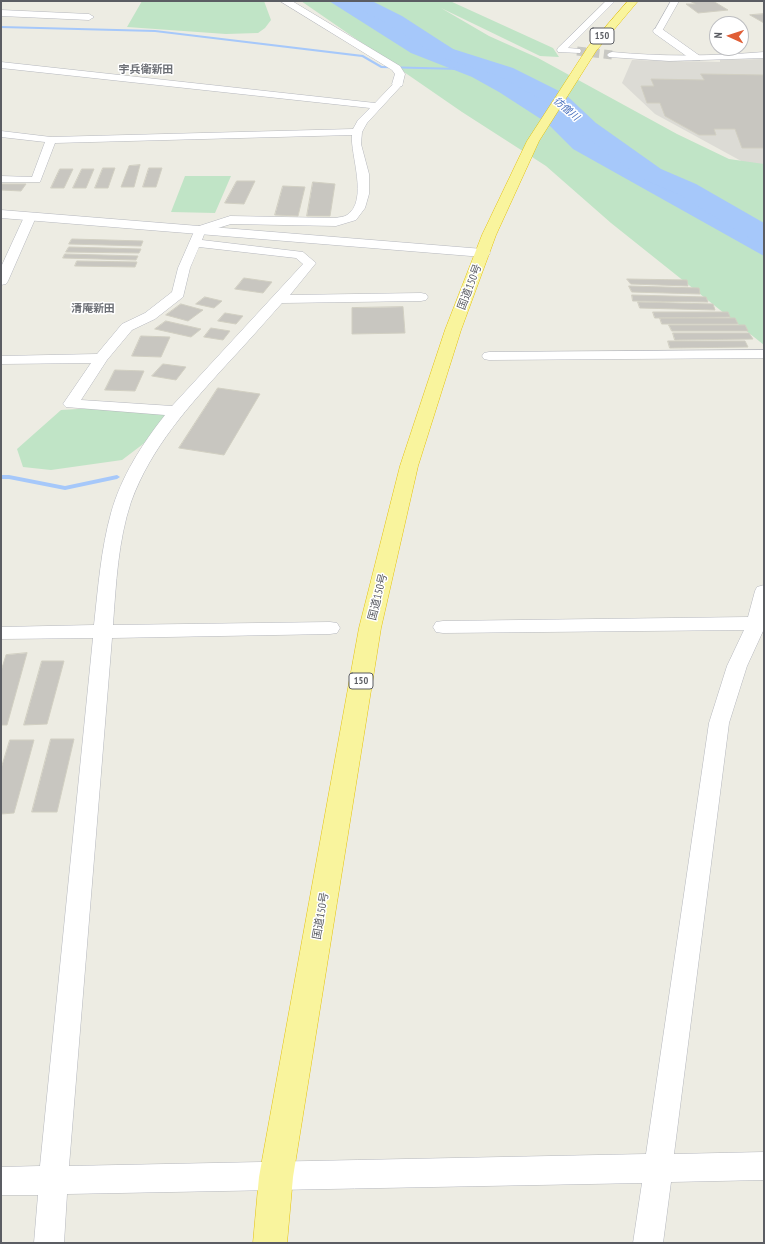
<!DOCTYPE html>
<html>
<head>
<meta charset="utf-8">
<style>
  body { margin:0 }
  #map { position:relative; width:765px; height:1244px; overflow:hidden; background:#edece3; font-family:"PT Sans Narrow",sans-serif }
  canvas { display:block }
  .frame { position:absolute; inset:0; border:2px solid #5b5d63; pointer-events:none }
  .north { position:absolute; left:709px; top:16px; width:40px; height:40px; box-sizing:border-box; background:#fff; border:1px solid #bdbec1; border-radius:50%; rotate:273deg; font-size:11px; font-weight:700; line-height:16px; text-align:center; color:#5b5d63 }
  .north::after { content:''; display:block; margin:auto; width:14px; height:18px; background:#e05e36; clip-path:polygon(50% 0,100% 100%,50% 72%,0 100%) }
</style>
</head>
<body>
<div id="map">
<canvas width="765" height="1244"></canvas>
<div class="frame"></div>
<div class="north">N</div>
</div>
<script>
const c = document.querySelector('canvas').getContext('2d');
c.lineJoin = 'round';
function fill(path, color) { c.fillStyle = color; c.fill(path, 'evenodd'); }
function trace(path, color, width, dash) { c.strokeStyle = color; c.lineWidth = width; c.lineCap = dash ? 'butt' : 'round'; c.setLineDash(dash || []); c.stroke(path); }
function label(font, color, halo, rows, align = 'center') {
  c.font = font + ' "PT Sans Narrow","Noto Sans JP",sans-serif'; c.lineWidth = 3; c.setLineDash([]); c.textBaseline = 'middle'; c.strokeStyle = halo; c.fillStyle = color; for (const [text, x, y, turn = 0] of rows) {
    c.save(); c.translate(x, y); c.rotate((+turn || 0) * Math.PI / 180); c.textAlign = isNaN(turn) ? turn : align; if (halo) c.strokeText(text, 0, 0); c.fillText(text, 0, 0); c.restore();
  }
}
const industrial = new Path2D(`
  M 764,59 L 764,168 L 754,168 L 655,114 L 622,83 L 632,60 L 720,62 L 720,60 Z`);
const green = new Path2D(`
  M 142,1 L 264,1 L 271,20 L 265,28 L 258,33 L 226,34 L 127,27 Z
  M 301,1 L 450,1 L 553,48 L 559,57 L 540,56 L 441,8 L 489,36 L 538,58 L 677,134 L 729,159 L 764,164 L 764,345 L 611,223 L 546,166 L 462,112 Z
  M 185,176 L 231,176 L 215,213 L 171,212 Z
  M 112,407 L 176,411 L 159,432 L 122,460 L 51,470 L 23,467 L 17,449 L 61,410 Z`);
const water = new Path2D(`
  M 329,1 L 371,1 L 475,62 L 557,99 L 603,140 L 652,174 L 764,235 L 764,256 L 573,149 L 547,123 L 499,92 L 472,77 L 411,53 Z`);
const stream = new Path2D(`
  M 1,26 L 155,30 L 363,55 L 382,66 L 460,68 L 462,69 L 460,70 L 381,68 L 362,57 L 155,32 L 1,28 Z
  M 483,69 L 498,69 L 500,70 L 498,71 L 482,71 Z
  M 1,475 L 9,475 L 65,486 L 117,475 L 120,477 L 117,479 L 65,490 L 9,479 L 1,479 Z`);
const river = new Path2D(`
  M 349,1 L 372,1 L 402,16 L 453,49 L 513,68 L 565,94 L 596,123 L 661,169 L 696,184 L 764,223 L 764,243 L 754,241 L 678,194 L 643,179 L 580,133 L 549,104 L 499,76 L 439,57 L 388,24 L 352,5 Z`);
const building = new Path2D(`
  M 690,1 L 713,1 L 728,10 L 698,13 L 686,4 L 695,4 Z
  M 764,14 L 764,23 L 750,15 Z
  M 701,74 L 764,75 L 764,148 L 742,148 L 735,129 L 714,129 L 716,135 L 699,135 L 665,116 L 660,103 L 647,103 L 641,86 L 654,86 L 651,79 L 704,80 Z
  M 140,165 L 134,187 L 121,187 L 129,166 Z
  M 103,168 L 115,168 L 108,188 L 95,188 Z
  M 149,168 L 162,168 L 156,187 L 143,187 Z
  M 60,169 L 73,169 L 64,188 L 51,188 Z
  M 82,169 L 94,169 L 86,188 L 73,188 Z
  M 237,181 L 255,181 L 244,204 L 225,203 Z
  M 313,182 L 335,184 L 330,216 L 307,216 Z
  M 1,184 L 26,184 L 21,191 L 1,190 Z
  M 283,186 L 305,187 L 298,216 L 275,215 Z
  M 72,239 L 143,241 L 141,246 L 69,244 Z
  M 69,247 L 141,249 L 139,253 L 66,252 Z
  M 65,254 L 138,256 L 136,260 L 63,258 Z
  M 77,261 L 137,262 L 135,267 L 75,266 Z
  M 244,278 L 272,282 L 263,293 L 235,289 Z
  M 627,279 L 687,280 L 688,286 L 631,284 Z
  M 629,286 L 699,288 L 700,294 L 632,292 Z
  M 632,295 L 706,297 L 708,302 L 633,301 Z
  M 205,297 L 222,301 L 214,308 L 196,304 Z
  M 638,302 L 713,304 L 715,310 L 640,308 Z
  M 181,304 L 203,310 L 188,321 L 166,315 Z
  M 403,307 L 405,333 L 352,334 L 352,308 Z
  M 653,312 L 728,312 L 730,317 L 655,318 Z
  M 225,313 L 243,316 L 236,324 L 218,321 Z
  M 660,318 L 735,318 L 738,324 L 662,324 Z
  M 166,321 L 201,329 L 191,337 L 155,329 Z
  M 669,325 L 745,325 L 748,331 L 672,331 Z
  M 211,328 L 230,331 L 223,340 L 204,337 Z
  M 673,333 L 749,333 L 753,339 L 675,340 Z
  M 141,336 L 170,337 L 161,357 L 132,356 Z
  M 668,341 L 745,341 L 748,347 L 670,348 Z
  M 163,364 L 186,367 L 176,380 L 152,376 Z
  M 115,370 L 144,371 L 135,391 L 105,390 Z
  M 218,388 L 260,394 L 224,455 L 179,448 Z
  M 27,653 L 7,725 L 1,725 L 1,671 L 6,655 Z
  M 42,661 L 64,661 L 47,724 L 24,725 Z
  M 51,739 L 74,739 L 57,812 L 32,812 Z
  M 10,740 L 34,740 L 14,813 L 1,814 L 1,769 Z`);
const minorTunnel = new Path2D(`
  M 577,51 L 612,55`);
const minor = new Path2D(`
  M 606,1 L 615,1 L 568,48 L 580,49 L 581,51 L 580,53 L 558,52 L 557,50 L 558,48 Z
  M 671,1 L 679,1 L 661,33 L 655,33 L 654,31 Z
  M 612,52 C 663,57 713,56 764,52 L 764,58 L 669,61 L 609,57 L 607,55 L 609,53 Z
  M 1,62 L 375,103 L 395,82 L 401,82 L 403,84 L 401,86 L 367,123 L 362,132 L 361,144 L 369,174 L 369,194 L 365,208 L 356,220 L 336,226 L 231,224 L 205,232 L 202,240 L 303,252 L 316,263 L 290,295 L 421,293 L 426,294 L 428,297 L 426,300 L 421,301 L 282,303 C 264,323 246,344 227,364 C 189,406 151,447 131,502 C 118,541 116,584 113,625 L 330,622 L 337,623 L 340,628 L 337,633 L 330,634 L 112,638 L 69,1166 L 646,1154 L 709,723 L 727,666 L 744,630 L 443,633 L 436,632 L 433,627 L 436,622 L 443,621 L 748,617 L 755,591 L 757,587 L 764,585 L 764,629 L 747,666 L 729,723 L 674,1154 L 764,1152 L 764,1180 L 671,1182 L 663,1243 L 633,1243 L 642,1183 L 67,1194 L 64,1243 L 34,1243 L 38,1195 L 1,1195 L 1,1167 L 40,1166 L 93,638 L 1,639 L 1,627 L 94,625 C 98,588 101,549 111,513 C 121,477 142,444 165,415 L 66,407 L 63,404 L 91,363 L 1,364 L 1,356 L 97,354 L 122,324 L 145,313 L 172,292 L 178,268 L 196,227 L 230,216 L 335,218 C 339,217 344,217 347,215 C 369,201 350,154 352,135 L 55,143 L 40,182 L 1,182 L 1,176 L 32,177 L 45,142 L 1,137 L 1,131 L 51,137 L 353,129 L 358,120 L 370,108 L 1,68 ZM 199,247 L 296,258 L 303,264 L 172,406 L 81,400 L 107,360 L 132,330 L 155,319 L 183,297 L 190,268 Z
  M 30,213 L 34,214 L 36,217 L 8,281 L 6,284 L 1,285 L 1,267 L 24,217 L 26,214 Z
  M 764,350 L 764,358 L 489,360 L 484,359 L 482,356 L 484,353 L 489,352 Z`);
const tertiary = new Path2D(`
  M 280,1 L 292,1 L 400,66 L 405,74 L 402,86 L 394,86 L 392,84 L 395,74 L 392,70 Z
  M 1,10 L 89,14 L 94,17 L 89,20 L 1,16 Z
  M 658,28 L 662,29 L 700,56 L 701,58 L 700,60 L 692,60 L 654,33 L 653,31 L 654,29 Z
  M 1,210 L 483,249 L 488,250 L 490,253 L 488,256 L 483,257 L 1,218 Z`);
const trunk = new Path2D(`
  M 628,1 L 638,1 L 596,51 L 539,141 L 496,235 L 461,330 L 418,466 L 381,628 L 293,1177 L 287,1243 L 253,1243 L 259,1177 L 359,628 L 400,466 L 445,330 L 482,235 L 527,141 L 588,47 Z`);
const shields = [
  [602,36,24],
  [361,681,24]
];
const shieldNames = [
  ["150",602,36],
  ["150",361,681]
];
const farWaternames = [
  ["彷僧川",566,109,40]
];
const farQuarternames = [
  ["宇兵衛新田",146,70],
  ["清庵新田",93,309]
];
const streetNames = [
  ["国道150号",470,287,-69],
  ["国道150号",378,597,-76],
  ["国道150号",321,916,-80]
];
fill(industrial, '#dcdbd5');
fill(green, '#c0e4c6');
fill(water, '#a6c8fa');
fill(stream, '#a6c8fa');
fill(river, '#a6c8fa');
fill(building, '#c8c6c0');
trace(building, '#d1cfc2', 1);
trace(minorTunnel, '#c8c8c3', 9, [9, 4.5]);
trace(minor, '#b5b7bd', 1);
trace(tertiary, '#b5b7bd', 1);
trace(trunk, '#e4c20c', 1);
fill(minor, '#fff');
fill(tertiary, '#fff');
fill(trunk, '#f9f49d');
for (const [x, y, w] of shields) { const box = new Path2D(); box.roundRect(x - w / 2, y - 8, w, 16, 3); c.fillStyle = '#fff'; c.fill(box); trace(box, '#5b5d63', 1); }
label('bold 10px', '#5b5d63', null, shieldNames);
label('italic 10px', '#4970bd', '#fff', farWaternames);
label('bold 11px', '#6c6f75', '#fff', farQuarternames);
label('11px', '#5b5d63', '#fff', streetNames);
</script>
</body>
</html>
